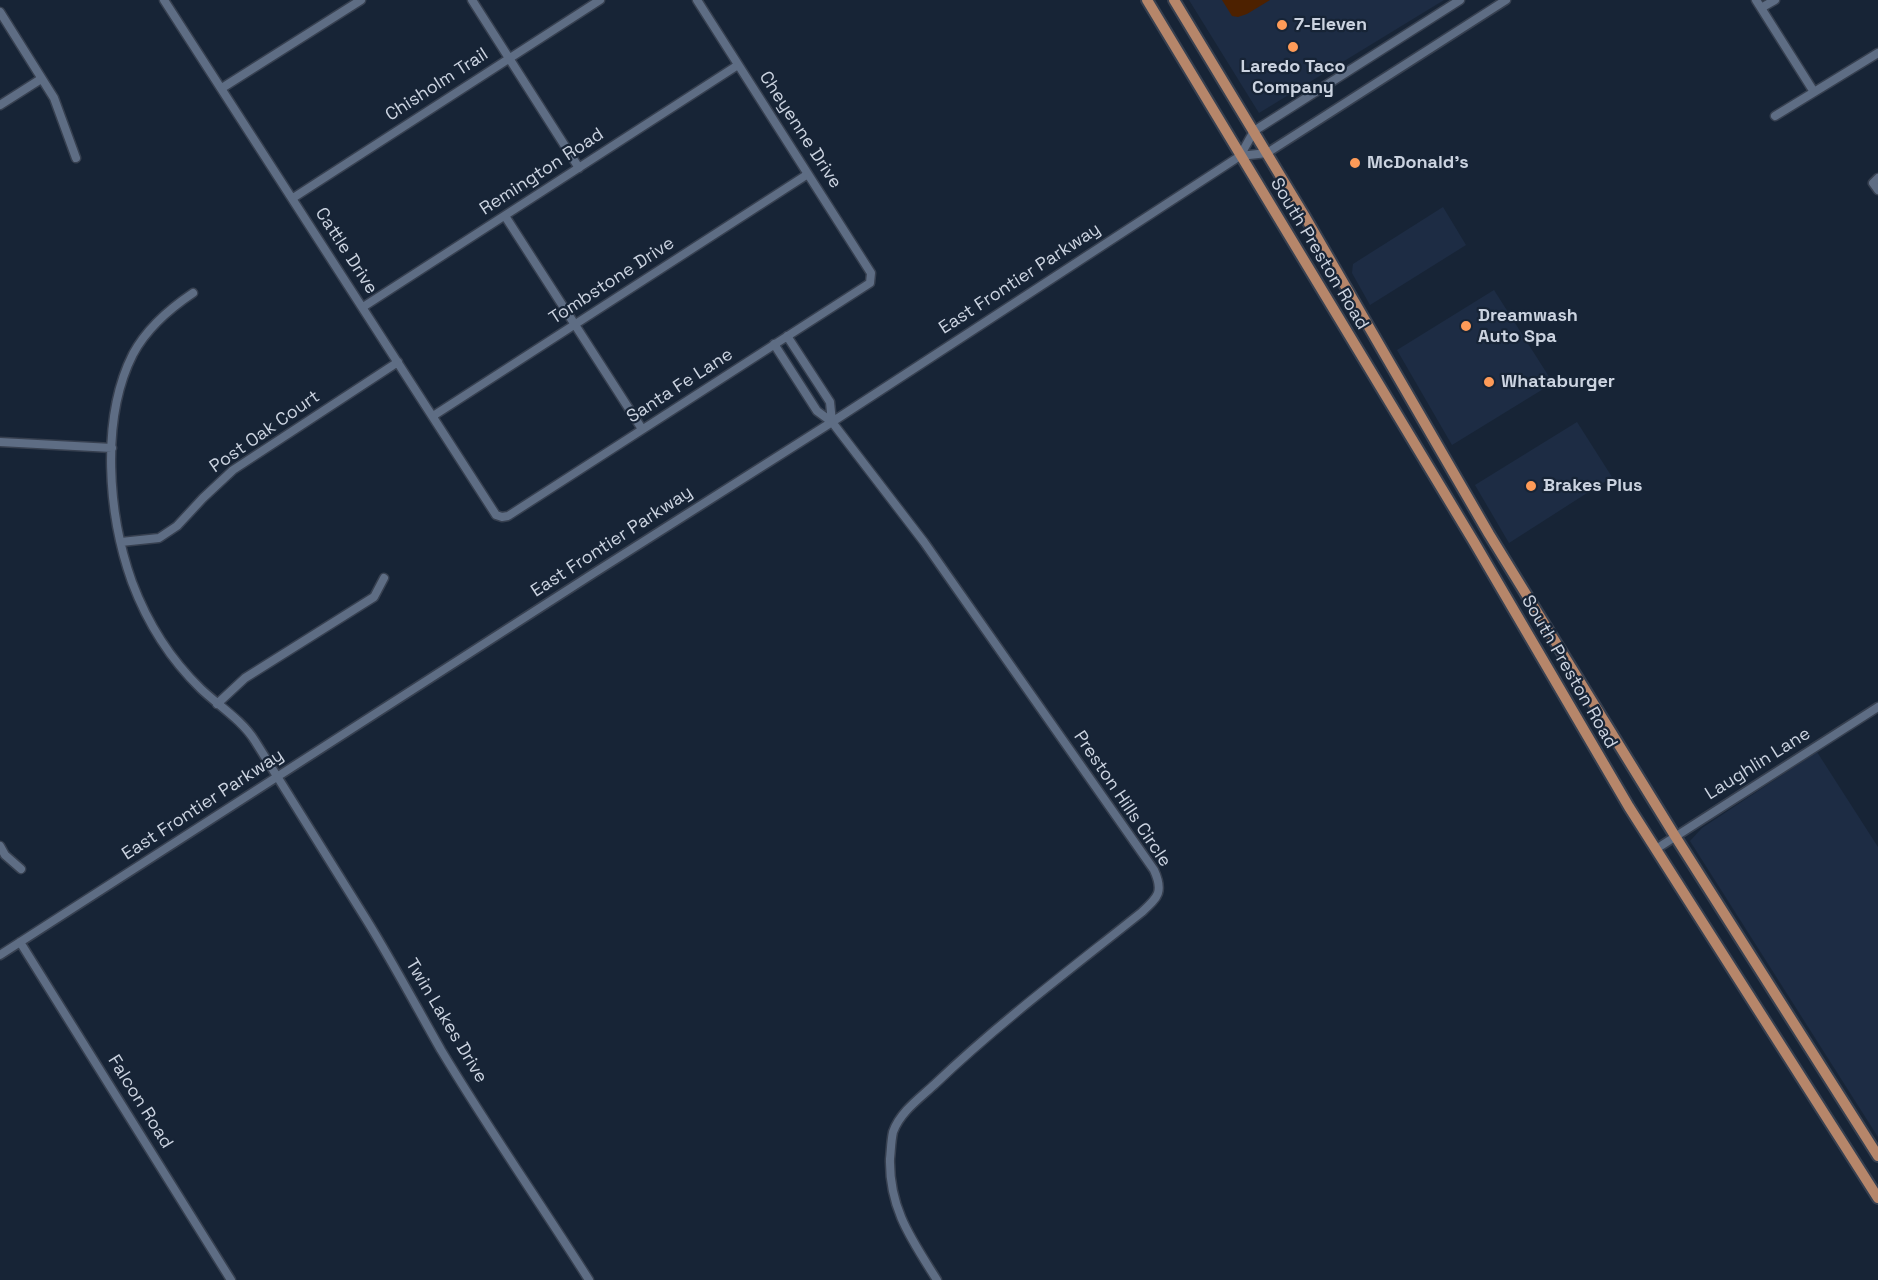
<!DOCTYPE html>
<html>
<head>
<meta charset="utf-8">
<style>
  body { margin:0 }
  canvas { display:block; background:#172436 }
</style>
</head>
<body>
<canvas width="1878" height="1280"></canvas>
<script>
const c = document.querySelector('canvas').getContext('2d');
c.lineJoin = 'round';
function fill(path, color) { c.fillStyle = color; c.fill(path, 'evenodd'); }
function trace(path, color, width, dash) { c.strokeStyle = color; c.lineWidth = width; c.lineCap = dash ? 'butt' : 'round'; c.setLineDash(dash || []); c.stroke(path); }
function label(font, color, halo, rows, align = 'center') {
  c.font = font + ' "Space Grotesk",sans-serif'; c.lineWidth = 4.5; c.setLineDash([]); c.textBaseline = 'middle'; c.strokeStyle = halo; c.fillStyle = color; for (const [text, x, y, turn = 0] of rows) {
    c.save(); c.translate(x, y); c.rotate((+turn || 0) * Math.PI / 180); c.textAlign = isNaN(turn) ? turn : align; if (halo) c.strokeText(text, 0, 0); c.fillText(text, 0, 0); c.restore();
  }
}
const built = new Path2D(`
  M 1189,0 L 1444,0 L 1259,113 Z
  M 1443,207 L 1466,245 L 1370,305 L 1352,273 L 1353,264 Z
  M 1494,290 L 1553,383 L 1452,445 L 1397,350 Z
  M 1577,422 L 1612,477 L 1509,543 L 1475,485 Z
  M 1817,752 L 1878,847 L 1878,1137 L 1690,841 L 1702,828 Z`);
const green = new Path2D(`
  M 1222,0 L 1270,0 L 1247,14 L 1238,17 L 1232,16 Z`);
const minor = new Path2D(`
  M 164,0 L 496,515 L 502,517 L 508,516 L 870,283 L 871,273 L 697,0
  M 472,0 L 579,168
  M 1756,0 L 1814,92
  M 1761,8 L 1775,0
  M 0,12 L 54,98 L 76,158
  M 222,88 L 361,0
  M 0,105 L 41,79
  M 1775,116 L 1878,53
  M 1240,156 L 1254,131 L 1460,0
  M 1878,178 L 1873,183 L 1878,190
  M 293,198 L 600,0
  M 505,216 L 642,429
  M 193,293 C 169,309 147,328 133,354 C 100,419 108,515 132,582 C 147,622 170,659 201,689 C 219,706 242,720 255,741 C 292,800 329,859 366,919 C 392,961 416,1006 441,1050 C 488,1128 540,1203 589,1280
  M 363,307 L 738,65
  M 787,336 L 830,402 L 832,422
  M 774,344 L 817,411 L 832,422 L 924,542 L 1154,870 C 1164,892 1158,897 1142,912 C 1072,968 1000,1022 935,1084 C 920,1098 900,1112 893,1132 C 891,1141 891,1150 890,1159 C 889,1209 912,1240 937,1280
  M 433,416 L 808,174
  M 0,442 L 112,448
  M 121,542 L 159,538 L 177,526 L 203,498 L 233,470 L 398,362
  M 217,704 L 245,678 L 374,597 L 384,578
  M 0,846 L 5,855 L 21,869
  M 1656,849 L 1878,707
  M 20,942 L 231,1280
  M 0,955 L 594,573 L 832,422 L 1240,156 L 1267,153 L 1506,0`);
const major = new Path2D(`
  M 1147,0 L 1474,542 L 1629,807 L 1878,1198
  M 1174,0 L 1304,215 L 1489,534 L 1675,836 L 1878,1156`);
const markers = [
  [1282,25,6,"#fe9b58"],
  [1293,47,6,"#fe9b58"],
  [1355,163,6,"#fe9b58"],
  [1466,326,6,"#fe9b58"],
  [1489,382,6,"#fe9b58"],
  [1531,486,6,"#fe9b58"]
];
const poiNames = [
  ["7-Eleven",1294,25],
  ["Laredo Taco",1293,67,"center"],
  ["Company",1293,88,"center"],
  ["McDonald's",1367,163],
  ["Dreamwash",1478,316],
  ["Auto Spa",1478,337],
  ["Whataburger",1501,382],
  ["Brakes Plus",1543,486]
];
const streetNames = [
  ["Chisholm Trail",437,85,-33],
  ["Cheyenne Drive",800,130,57],
  ["Remington Road",542,172,-33],
  ["Cattle Drive",346,251,57],
  ["South Preston Road",1319,254,59],
  ["East Frontier Parkway",1020,279,-33],
  ["Tombstone Drive",612,281,-33],
  ["Santa Fe Lane",680,386,-33],
  ["Post Oak Court",265,432,-35],
  ["East Frontier Parkway",612,542,-33],
  ["South Preston Road",1569,672,60],
  ["Laughlin Lane",1758,764,-32],
  ["Preston Hills Circle",1122,799,56],
  ["East Frontier Parkway",203,805,-33],
  ["Twin Lakes Drive",446,1021,59],
  ["Falcon Road",140,1102,58]
];
fill(built, '#1d2c44');
fill(green, '#4d2100');
trace(minor, '#374050', 11);
trace(major, '#374050', 14);
trace(minor, '#5e6d84', 8);
trace(major, '#b6866a', 10);
for (const [x, y, r, color] of markers) { const dot = new Path2D(); dot.arc(x, y, r, 0, 2 * Math.PI); c.fillStyle = color; c.fill(dot); trace(dot, '#172436', 2); }
label('bold 18px', '#cbd3e0', '#172436', poiNames, 'left');
label('18px', '#cbd3e0', '#172436', streetNames);
</script>
</body>
</html>
